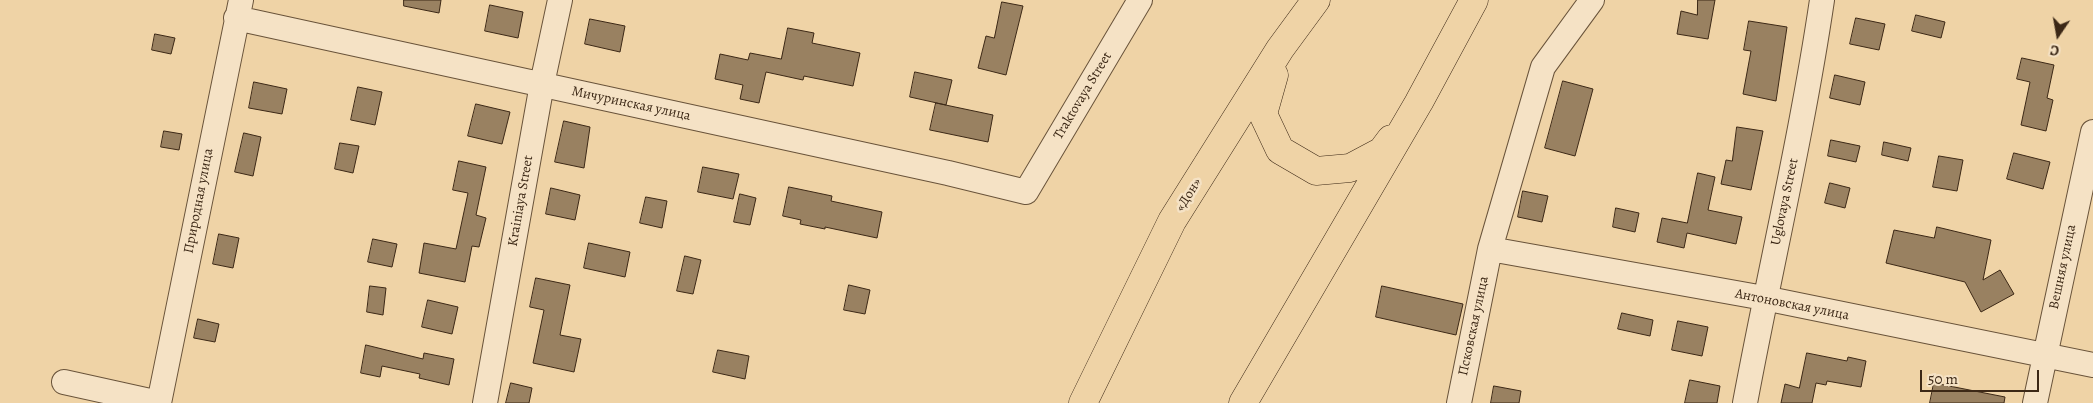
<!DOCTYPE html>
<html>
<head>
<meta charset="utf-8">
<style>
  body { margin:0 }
  #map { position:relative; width:2093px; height:403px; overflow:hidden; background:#efd3a6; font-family:Alegreya,serif }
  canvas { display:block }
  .north { position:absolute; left:2033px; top:10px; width:50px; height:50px; -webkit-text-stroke:4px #f5e2c5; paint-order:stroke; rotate:192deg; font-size:14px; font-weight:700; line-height:20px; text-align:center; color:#3c2816 }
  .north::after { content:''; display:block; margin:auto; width:18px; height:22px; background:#3c2816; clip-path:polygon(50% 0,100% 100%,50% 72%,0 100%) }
  .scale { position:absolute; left:1920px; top:370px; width:119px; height:22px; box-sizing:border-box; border:2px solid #3c2816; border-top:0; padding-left:6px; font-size:15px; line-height:18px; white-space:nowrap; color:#3c2816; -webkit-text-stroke:4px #f5e2c5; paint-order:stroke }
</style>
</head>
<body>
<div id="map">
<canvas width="2093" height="403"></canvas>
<div class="north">С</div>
<div class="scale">50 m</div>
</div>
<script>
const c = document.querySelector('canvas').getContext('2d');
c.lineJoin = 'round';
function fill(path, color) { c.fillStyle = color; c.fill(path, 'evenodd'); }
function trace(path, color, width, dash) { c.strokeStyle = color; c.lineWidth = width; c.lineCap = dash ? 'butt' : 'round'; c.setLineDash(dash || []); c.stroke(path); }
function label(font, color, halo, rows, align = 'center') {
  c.font = font + ' Alegreya,serif'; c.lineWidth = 5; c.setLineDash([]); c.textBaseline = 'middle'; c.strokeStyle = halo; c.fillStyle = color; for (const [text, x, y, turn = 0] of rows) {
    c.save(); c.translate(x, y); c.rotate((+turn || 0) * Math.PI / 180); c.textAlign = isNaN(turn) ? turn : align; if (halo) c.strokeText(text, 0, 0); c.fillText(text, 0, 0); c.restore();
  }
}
const building = new Path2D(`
  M 404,0 L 441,0 L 439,13 L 404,6 Z
  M 1698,0 L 1715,0 L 1708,39 L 1677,34 L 1681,11 L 1697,15 Z
  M 1002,2 L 1023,6 L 1006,75 L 978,68 L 986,36 L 994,38 Z
  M 490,5 L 523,12 L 518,38 L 485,31 Z
  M 1916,15 L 1945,22 L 1941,38 L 1912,31 Z
  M 1856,18 L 1885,24 L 1879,50 L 1850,44 Z
  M 590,19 L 625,26 L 620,52 L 585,44 Z
  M 1749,21 L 1787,27 L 1776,101 L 1743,94 L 1751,51 L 1744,50 Z
  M 788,28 L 814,33 L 812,43 L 860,53 L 853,86 L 804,76 L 803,80 L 766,72 L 759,103 L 740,99 L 743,85 L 715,79 L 720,54 L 748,60 L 750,53 L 781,59 Z
  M 155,34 L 175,38 L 171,54 L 152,50 Z
  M 2022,58 L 2054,65 L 2047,98 L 2053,100 L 2046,131 L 2021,125 L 2030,82 L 2017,79 Z
  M 915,72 L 952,80 L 946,105 L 910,97 Z
  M 1835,75 L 1865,82 L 1860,105 L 1830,98 Z
  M 1563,81 L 1593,89 L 1575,156 L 1545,148 Z
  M 254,82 L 287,89 L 282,114 L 249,108 Z
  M 358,87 L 382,92 L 375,125 L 351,120 Z
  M 936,103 L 993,115 L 988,142 L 930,130 Z
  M 476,104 L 510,112 L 502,144 L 468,136 Z
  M 564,121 L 590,127 L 584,168 L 555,162 Z
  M 1737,127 L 1763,131 L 1751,190 L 1721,184 L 1726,160 L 1732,161 Z
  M 164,131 L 182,134 L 179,150 L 161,147 Z
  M 244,133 L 261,137 L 253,176 L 235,172 Z
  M 1831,140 L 1860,146 L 1856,162 L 1828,156 Z
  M 1884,142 L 1911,148 L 1908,161 L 1882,155 Z
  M 340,143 L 359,146 L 353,173 L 335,169 Z
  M 2014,153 L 2050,162 L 2043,189 L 2007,179 Z
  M 1939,156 L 1963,160 L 1957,191 L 1933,187 Z
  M 459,161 L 486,167 L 476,215 L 486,218 L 479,247 L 472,246 L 465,282 L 419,273 L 424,243 L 456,249 L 468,193 L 453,190 Z
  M 703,167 L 739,174 L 733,199 L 698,192 Z
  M 1698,173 L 1715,177 L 1708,210 L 1742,217 L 1736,244 L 1687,233 L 1684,248 L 1657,242 L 1662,218 L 1687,223 Z
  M 1830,183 L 1850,188 L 1845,208 L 1825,203 Z
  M 789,187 L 832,196 L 831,201 L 882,212 L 877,238 L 825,227 L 825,229 L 800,224 L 801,220 L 783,216 Z
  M 551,188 L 580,195 L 575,220 L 546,214 Z
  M 1523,191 L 1548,196 L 1542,222 L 1518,217 Z
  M 740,194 L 756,198 L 750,225 L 734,222 Z
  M 646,197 L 667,201 L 662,228 L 640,223 Z
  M 1616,208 L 1639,213 L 1635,232 L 1613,227 Z
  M 1937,227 L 1991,240 L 1983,280 L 2000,270 L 2014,294 L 1981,312 L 1965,282 L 1886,263 L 1894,230 L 1934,238 Z
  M 219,234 L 239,238 L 233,268 L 213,264 Z
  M 373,239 L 397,244 L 392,267 L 368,262 Z
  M 589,243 L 630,252 L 625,277 L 584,268 Z
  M 685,256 L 701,260 L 693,294 L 677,291 Z
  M 536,278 L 570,285 L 560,335 L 581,339 L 574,372 L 533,363 L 544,310 L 530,307 Z
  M 849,285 L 870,290 L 865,314 L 844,310 Z
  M 370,286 L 386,288 L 383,315 L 367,312 Z
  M 1382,286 L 1463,304 L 1456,335 L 1376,317 Z
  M 428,300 L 458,307 L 452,334 L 422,327 Z
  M 1622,313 L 1653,320 L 1650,336 L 1618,329 Z
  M 198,319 L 219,324 L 215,342 L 194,338 Z
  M 1678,321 L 1708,327 L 1702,356 L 1672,350 Z
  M 366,345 L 423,359 L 424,353 L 454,359 L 449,385 L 419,378 L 420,374 L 382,366 L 380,377 L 361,373 Z
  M 718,350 L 749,356 L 745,379 L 713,372 Z
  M 1807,353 L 1847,361 L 1848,357 L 1866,361 L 1861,387 L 1827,381 L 1826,385 L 1816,383 L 1812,403 L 1781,403 L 1785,384 L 1799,388 Z
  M 1690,380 L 1720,386 L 1717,403 L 1685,403 Z
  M 511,383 L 532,388 L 529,403 L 506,403 Z
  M 1934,383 L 2005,397 L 2004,403 L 1930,403 Z
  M 1494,386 L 1521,391 L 1519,403 L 1491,403 Z`);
const minor = new Path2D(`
  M 236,18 L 948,173 L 1026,192 L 1140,0
  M 1490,249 L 1764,298 L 2093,365
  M 64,382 L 159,403
  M 159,403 L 241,0
  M 485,403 L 542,84 L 560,0
  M 1459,403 L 1490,249 L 1543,67 L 1592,0
  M 1745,403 C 1770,269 1802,135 1822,0
  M 2035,403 L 2093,132`);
const highway = new Path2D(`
  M 1274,75 L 1263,114 L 1280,150 L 1316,171 L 1350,168 L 1382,151 L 1391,139
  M 1083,403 L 1172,221 L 1280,49 L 1316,0
  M 1243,403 L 1419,102 L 1474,0`);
const streetNames = [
  ["Traktovaya Street",1083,96,-59],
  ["Мичуринская улица",631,104,12],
  ["«Дон»",1189,195,-58],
  ["Природная улица",199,201,-79],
  ["Krainiaya Street",521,201,-80],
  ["Uglovaya Street",1785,202,-78],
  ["Вешняя улица",2063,267,-78],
  ["Антоновская улица",1792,305,11],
  ["Псковская улица",1474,326,-78]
];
fill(building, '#998161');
trace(building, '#3c2816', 1);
trace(minor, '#69533a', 26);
trace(highway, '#3c2816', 29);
trace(minor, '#f5e2c5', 24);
trace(highway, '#efd3a6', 28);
label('14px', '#3c2816', '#f5e2c5', streetNames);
</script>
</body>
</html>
